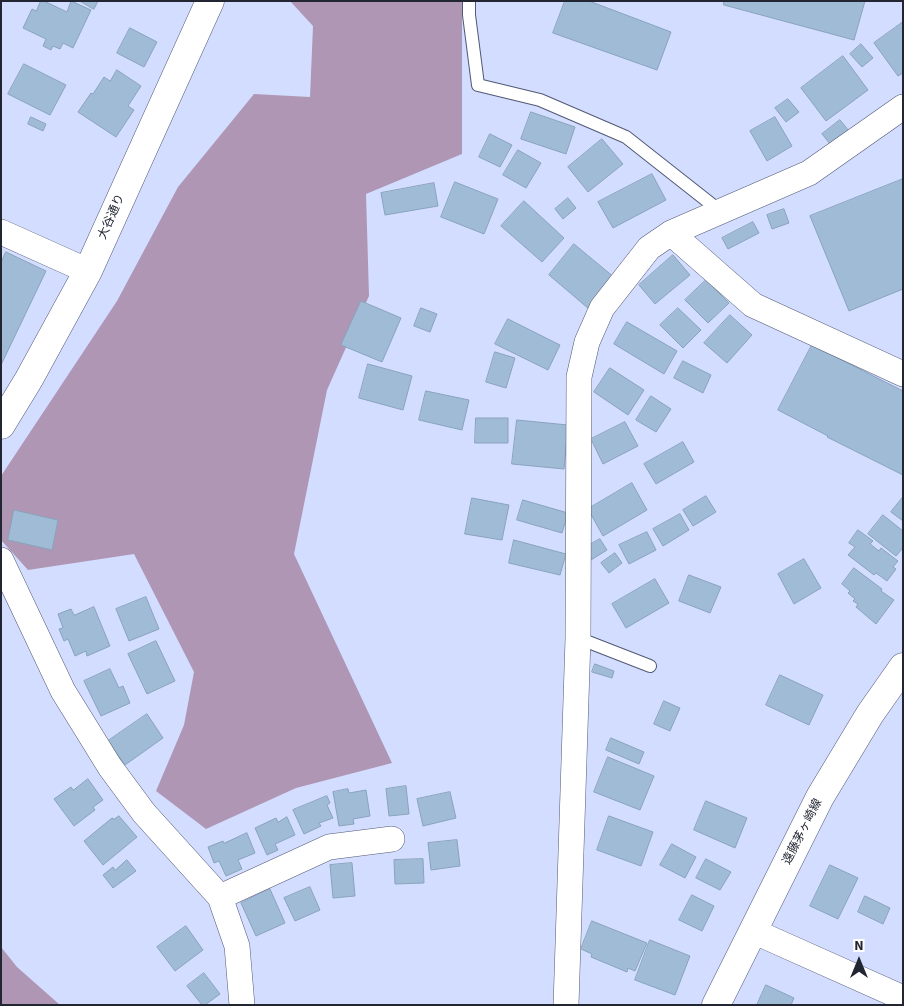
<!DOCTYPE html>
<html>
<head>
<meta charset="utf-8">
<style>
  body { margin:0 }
  #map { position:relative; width:904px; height:1006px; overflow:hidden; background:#d3ddff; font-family:"Source Sans 3",sans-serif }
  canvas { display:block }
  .frame { position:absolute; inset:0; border:2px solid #222632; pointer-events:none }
  .north { position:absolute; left:834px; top:936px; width:50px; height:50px; -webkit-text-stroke:4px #fff; paint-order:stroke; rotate:0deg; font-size:14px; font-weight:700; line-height:20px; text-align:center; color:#222632 }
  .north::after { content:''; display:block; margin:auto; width:18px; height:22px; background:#222632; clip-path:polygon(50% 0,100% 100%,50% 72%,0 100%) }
</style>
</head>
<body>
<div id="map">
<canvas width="904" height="1006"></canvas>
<div class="frame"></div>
<div class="north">N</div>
</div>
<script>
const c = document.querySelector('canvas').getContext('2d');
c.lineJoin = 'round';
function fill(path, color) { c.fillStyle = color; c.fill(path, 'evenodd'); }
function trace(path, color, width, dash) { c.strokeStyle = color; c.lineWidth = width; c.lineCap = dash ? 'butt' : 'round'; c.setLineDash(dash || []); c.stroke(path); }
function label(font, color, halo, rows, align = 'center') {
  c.font = font + ' "Source Sans 3","Noto Sans JP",sans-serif'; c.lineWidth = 4; c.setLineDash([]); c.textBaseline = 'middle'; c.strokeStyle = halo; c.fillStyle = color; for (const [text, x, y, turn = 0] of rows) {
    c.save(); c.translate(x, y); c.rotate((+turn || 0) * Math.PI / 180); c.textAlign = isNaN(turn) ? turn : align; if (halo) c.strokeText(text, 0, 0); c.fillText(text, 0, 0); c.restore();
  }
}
const forest = new Path2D(`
  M 290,1 L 462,1 L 462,154 L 366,194 L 369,296 L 327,390 L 294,554 L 392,763 L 296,788 L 206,829 L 156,791 L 184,725 L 194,672 L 134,554 L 28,570 L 1,540 L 1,476 L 117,301 L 178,187 L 254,94 L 310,97 L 313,26 Z
  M 1,947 L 17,967 L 60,1005 L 1,1005 Z`);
const building = new Path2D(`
  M 41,1 L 44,1 L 67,12 L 71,1 L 91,10 L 73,48 L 63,43 L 60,49 L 53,46 L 51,50 L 43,46 L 46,39 L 23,28 L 32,9 L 36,11 Z
  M 80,1 L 98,1 L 94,9 Z
  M 565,1 L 589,1 L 671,32 L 657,70 L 553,33 Z
  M 724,1 L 865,1 L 854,40 L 724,5 Z
  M 903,22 L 903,73 L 898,76 L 874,43 Z
  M 130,28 L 157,42 L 144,67 L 117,53 Z
  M 861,44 L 873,58 L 862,67 L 850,54 Z
  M 843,56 L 868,90 L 826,121 L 801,88 Z
  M 24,64 L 66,85 L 50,115 L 8,94 Z
  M 117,70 L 141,86 L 128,106 L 134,110 L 116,137 L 78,112 L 91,93 L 93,94 L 104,77 L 110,81 Z
  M 788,99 L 799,112 L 786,122 L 775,108 Z
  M 531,112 L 575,127 L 566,154 L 521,139 Z
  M 31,117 L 46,124 L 43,131 L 28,124 Z
  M 775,117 L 792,146 L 767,161 L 750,131 Z
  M 840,120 L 849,131 L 831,145 L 822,134 Z
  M 490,134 L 512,145 L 500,167 L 479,157 Z
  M 602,139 L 623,164 L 588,192 L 568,167 Z
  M 518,150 L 541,163 L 526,188 L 503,175 Z
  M 652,174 L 666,200 L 613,228 L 598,202 Z
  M 903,179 L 903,289 L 849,311 L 810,216 Z
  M 455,182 L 498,199 L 484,234 L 441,217 Z
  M 434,183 L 438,206 L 385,215 L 381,193 Z
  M 568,198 L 576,208 L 563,219 L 555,209 Z
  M 524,201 L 564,238 L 542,262 L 501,226 Z
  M 784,209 L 789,223 L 772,229 L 767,215 Z
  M 753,222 L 759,233 L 728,249 L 722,238 Z
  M 574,244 L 615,278 L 589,309 L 549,275 Z
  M 6,252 L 46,271 L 1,365 L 1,263 Z
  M 673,255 L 690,275 L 655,304 L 639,285 Z
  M 706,280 L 729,303 L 708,323 L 685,300 Z
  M 361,301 L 401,318 L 382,362 L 341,345 Z
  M 421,308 L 437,314 L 430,332 L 414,326 Z
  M 678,308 L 701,330 L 683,348 L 660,325 Z
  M 730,315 L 752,335 L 727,363 L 704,343 Z
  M 508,319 L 560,345 L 548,370 L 495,344 Z
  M 627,322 L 677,351 L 664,374 L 614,344 Z
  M 812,345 L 903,391 L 903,475 L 827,437 L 828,436 L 778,410 Z
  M 495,352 L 515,358 L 506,388 L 486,382 Z
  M 683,361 L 711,375 L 703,393 L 674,378 Z
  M 368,364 L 412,376 L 403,410 L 359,398 Z
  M 610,368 L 644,390 L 628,415 L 594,392 Z
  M 426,391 L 469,400 L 462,430 L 419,420 Z
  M 651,396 L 671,409 L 656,432 L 636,420 Z
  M 476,418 L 508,418 L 508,443 L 475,443 Z
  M 517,420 L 568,425 L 564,469 L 512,464 Z
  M 625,422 L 638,446 L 603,464 L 591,439 Z
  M 683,442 L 694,462 L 656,484 L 644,464 Z
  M 632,483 L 647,510 L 603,536 L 588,509 Z
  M 706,496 L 716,512 L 693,526 L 683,510 Z
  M 903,497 L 903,521 L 891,512 Z
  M 472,498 L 509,505 L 502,540 L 465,534 Z
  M 523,500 L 568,513 L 562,533 L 517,520 Z
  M 14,510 L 58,520 L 52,550 L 8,540 Z
  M 680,514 L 689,530 L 663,546 L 653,529 Z
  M 883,515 L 903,531 L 903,548 L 896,556 L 868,534 Z
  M 858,530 L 873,541 L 870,544 L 879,551 L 881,548 L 898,561 L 893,567 L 896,569 L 887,581 L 876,573 L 874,575 L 848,555 L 855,547 L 849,543 Z
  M 647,532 L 656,550 L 629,564 L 619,545 Z
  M 600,539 L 607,550 L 591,560 L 584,548 Z
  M 514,540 L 566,554 L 560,575 L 509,563 Z
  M 615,553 L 622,563 L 609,573 L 601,563 Z
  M 804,559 L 821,588 L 794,604 L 778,574 Z
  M 854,568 L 882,589 L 881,591 L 894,600 L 876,624 L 856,607 L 858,604 L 853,601 L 855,599 L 848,593 L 850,591 L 842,584 Z
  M 689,575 L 721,587 L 710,613 L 679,601 Z
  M 655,579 L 669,603 L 626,628 L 612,604 Z
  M 146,597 L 159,629 L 129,641 L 116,609 Z
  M 94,607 L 110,646 L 87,656 L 86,651 L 75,656 L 68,639 L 64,641 L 59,629 L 63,628 L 58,614 L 71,609 L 74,615 Z
  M 156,641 L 175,681 L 147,694 L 128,654 Z
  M 595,664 L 614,671 L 612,678 L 592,672 Z
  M 110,669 L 119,688 L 123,686 L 130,703 L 101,716 L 84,681 Z
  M 780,675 L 823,695 L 809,725 L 766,705 Z
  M 664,701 L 680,708 L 670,731 L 654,724 Z
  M 147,714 L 163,738 L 125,765 L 108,741 Z
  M 611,738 L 644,752 L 639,764 L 606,750 Z
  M 608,757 L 654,776 L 640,810 L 594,792 Z
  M 88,779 L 103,800 L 93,807 L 95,810 L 74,826 L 54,799 L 71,787 L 73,790 Z
  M 406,786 L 409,814 L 389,816 L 386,789 Z
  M 348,789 L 349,793 L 366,790 L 370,816 L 353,819 L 354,824 L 339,826 L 333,792 Z
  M 450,792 L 456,818 L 423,826 L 417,799 Z
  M 327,796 L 330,803 L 327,805 L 333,818 L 319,823 L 321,826 L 304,834 L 293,810 Z
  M 706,801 L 747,818 L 735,848 L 694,830 Z
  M 119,816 L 137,837 L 103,865 L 84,841 L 112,818 L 114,819 Z
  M 609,816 L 653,832 L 641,866 L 597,850 Z
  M 287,817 L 295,835 L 275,844 L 278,850 L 267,855 L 255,828 L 276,818 L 278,822 Z
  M 247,833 L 255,853 L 238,860 L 242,869 L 226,876 L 219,861 L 214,863 L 208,847 L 223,841 L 224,843 Z
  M 457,840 L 460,866 L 431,870 L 428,843 Z
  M 672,844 L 696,857 L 685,878 L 660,865 Z
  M 423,859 L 424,883 L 395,884 L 394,860 Z
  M 706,859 L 731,872 L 720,890 L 696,878 Z
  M 127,860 L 136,871 L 113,888 L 103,875 L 113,867 L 115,870 Z
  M 352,863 L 355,896 L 333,898 L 330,865 Z
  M 830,865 L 858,878 L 838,919 L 810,906 Z
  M 310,887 L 320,910 L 295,921 L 284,898 Z
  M 270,889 L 285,923 L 256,936 L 241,903 Z
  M 692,895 L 714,906 L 702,931 L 679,920 Z
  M 865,896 L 890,908 L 883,924 L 858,912 Z
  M 592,921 L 647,943 L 635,971 L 628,968 L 627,972 L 591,957 L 592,954 L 581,949 Z
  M 186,926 L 203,950 L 175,971 L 157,947 Z
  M 650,940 L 690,956 L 675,995 L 635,980 Z
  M 204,973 L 220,994 L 205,1005 L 202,1005 L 187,986 Z
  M 766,985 L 794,998 L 791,1005 L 757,1005 Z`);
const lane = new Path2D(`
  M 469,1 L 469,15 L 478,85 L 540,100 L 626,137 L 720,211
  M 578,638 L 650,666`);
const street = new Path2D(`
  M 1,232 L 88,271
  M 671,233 L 753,305 L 903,374
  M 1,560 L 63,691 L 110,767 L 144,813 L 220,897 L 237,946 L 242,1005
  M 220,897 L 329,847 L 392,839
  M 753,931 L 903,998
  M 566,1005 L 578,638 L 579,377 L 587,342 L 602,308 L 649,248 L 671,233 L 809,173 L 903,107`);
const secondary = new Path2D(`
  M 1,425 L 29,379 L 88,271 L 210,1
  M 716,1005 L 820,797 L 870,714 L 903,667
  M 900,1005 L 903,998`);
const streetNames = [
  ["大谷通り",112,217,-66],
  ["遠藤茅ヶ崎線",803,832,-63]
];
fill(forest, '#af96b4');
fill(building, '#a0bbd5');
trace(building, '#89a3bc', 1);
trace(lane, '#515975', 14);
trace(street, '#515975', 26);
trace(secondary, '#515975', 29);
trace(lane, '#fff', 12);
trace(street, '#fff', 25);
trace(secondary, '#fff', 28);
label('12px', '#222632', '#fff', streetNames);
</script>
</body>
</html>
